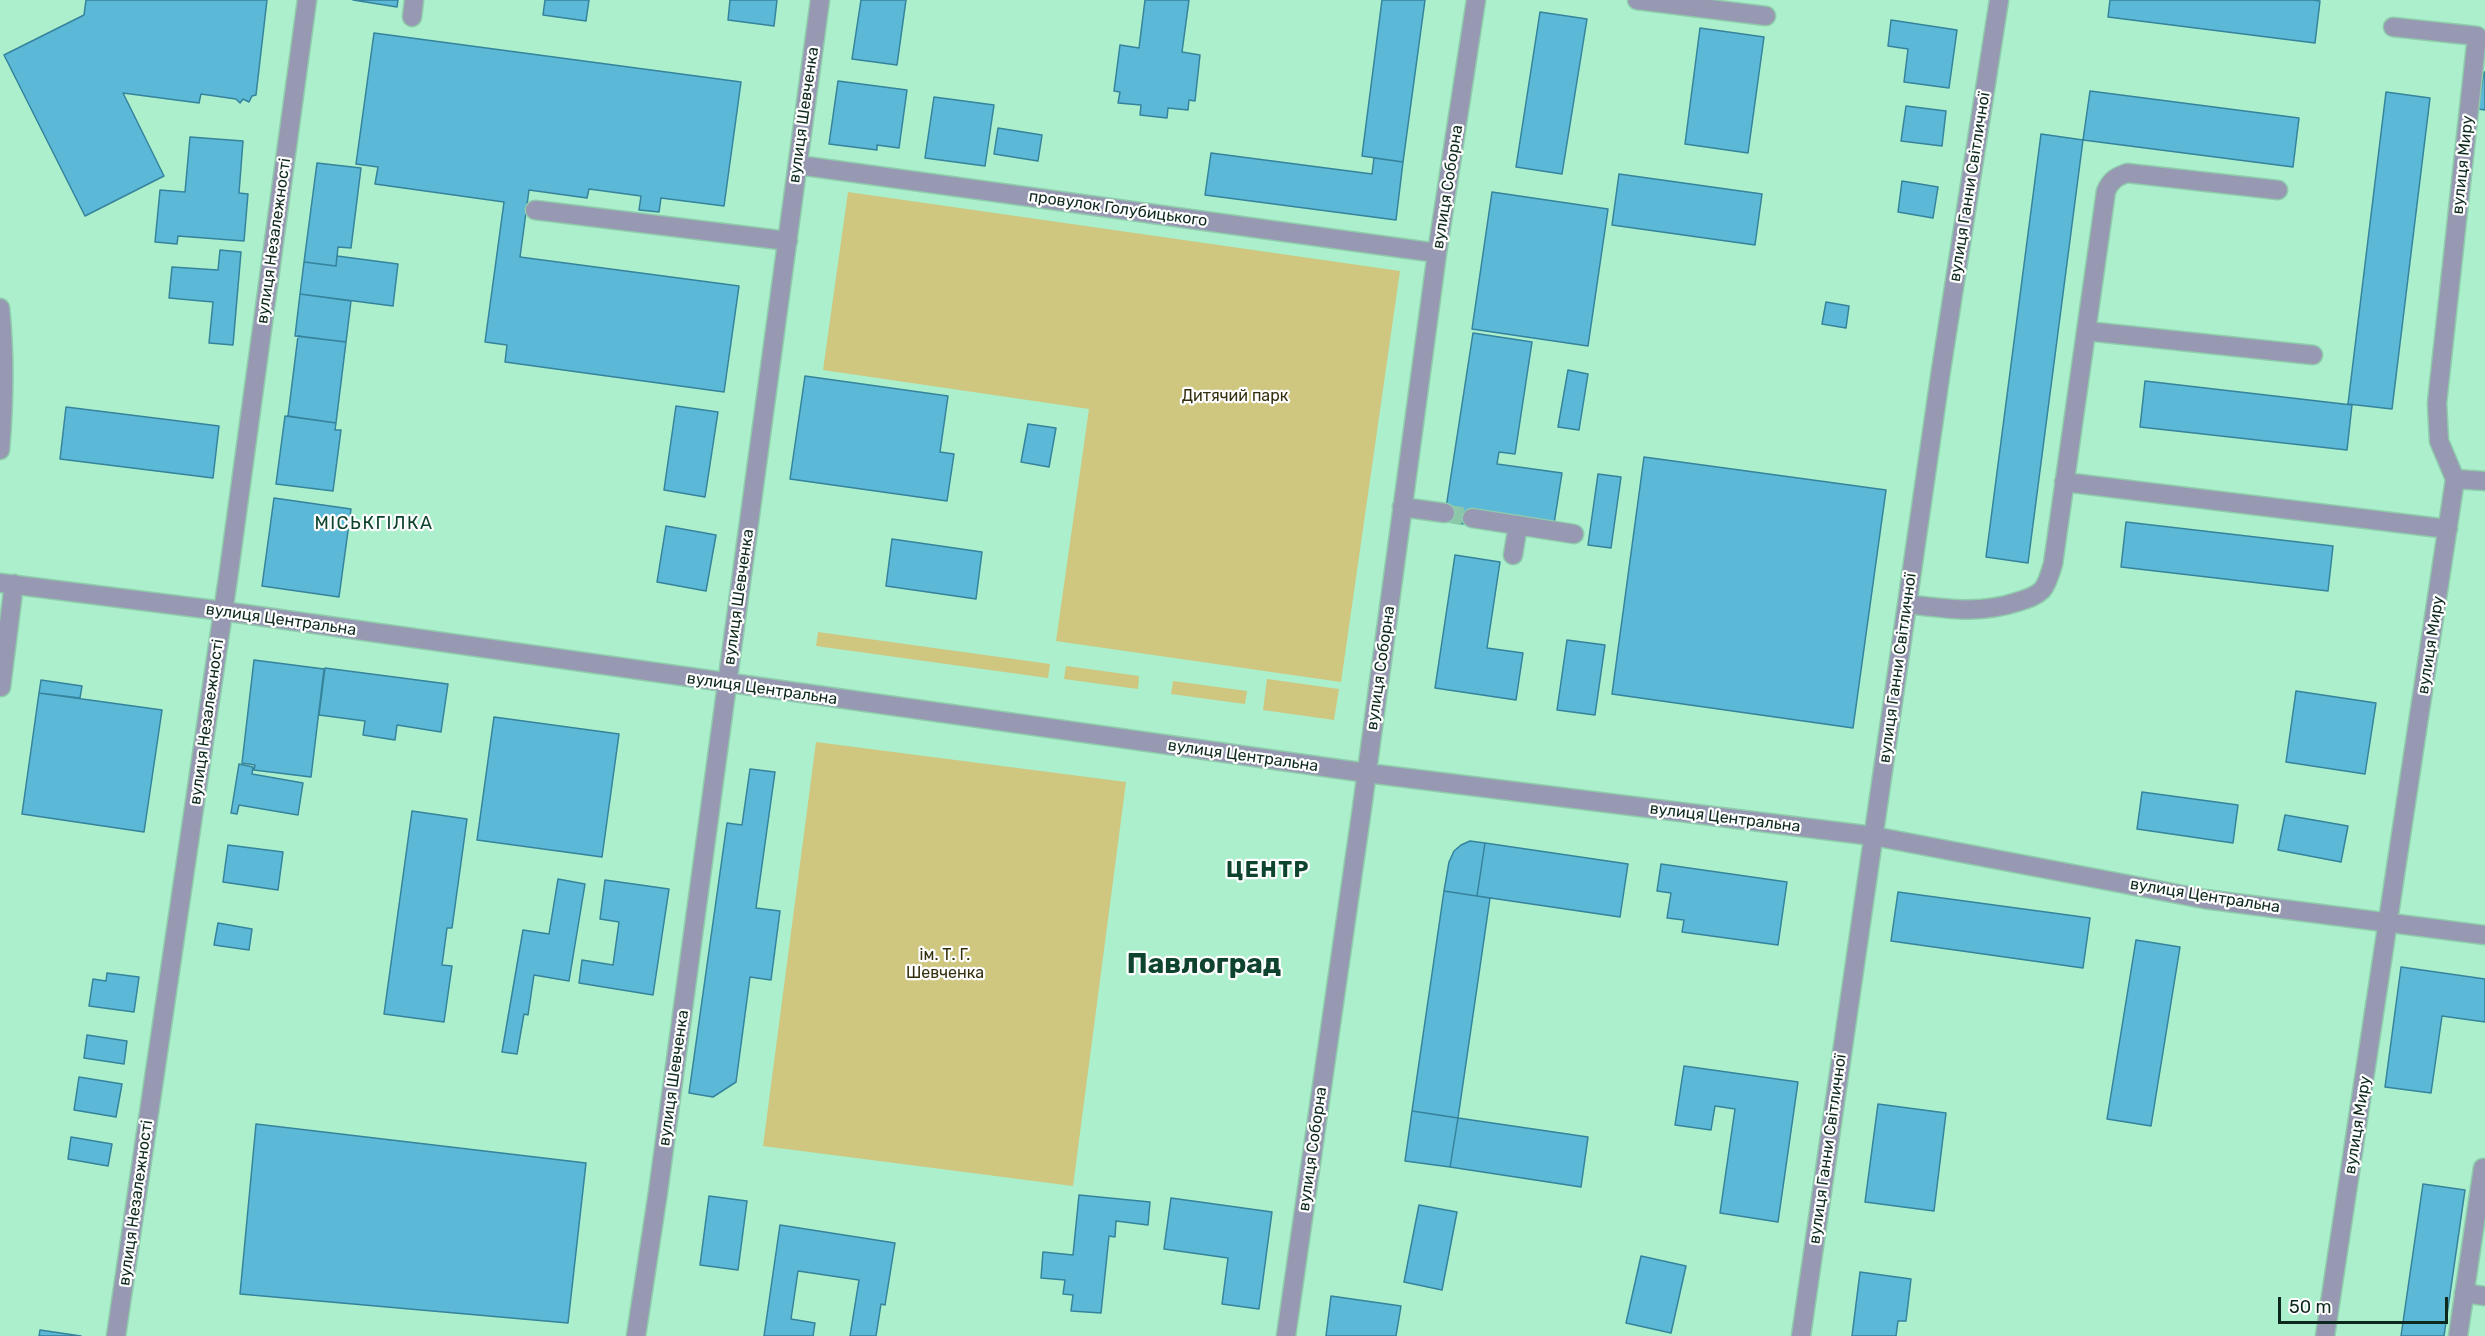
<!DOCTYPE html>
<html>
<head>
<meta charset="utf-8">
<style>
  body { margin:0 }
  #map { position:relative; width:2485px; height:1336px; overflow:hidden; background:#abefcc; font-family:Rubik,sans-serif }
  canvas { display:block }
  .scale { position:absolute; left:2278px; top:1297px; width:170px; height:27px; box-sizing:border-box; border:3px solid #0d291d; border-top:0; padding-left:8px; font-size:18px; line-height:21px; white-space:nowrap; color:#0d291d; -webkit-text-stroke:4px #fefefe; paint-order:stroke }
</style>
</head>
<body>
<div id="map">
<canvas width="2485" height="1336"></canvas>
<div class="scale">50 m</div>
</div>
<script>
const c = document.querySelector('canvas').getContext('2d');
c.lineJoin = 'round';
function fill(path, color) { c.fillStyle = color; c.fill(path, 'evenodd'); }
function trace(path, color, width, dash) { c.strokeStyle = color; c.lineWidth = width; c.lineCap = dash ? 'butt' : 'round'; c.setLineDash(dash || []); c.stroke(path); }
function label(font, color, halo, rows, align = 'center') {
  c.font = font + ' Rubik,sans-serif'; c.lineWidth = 4.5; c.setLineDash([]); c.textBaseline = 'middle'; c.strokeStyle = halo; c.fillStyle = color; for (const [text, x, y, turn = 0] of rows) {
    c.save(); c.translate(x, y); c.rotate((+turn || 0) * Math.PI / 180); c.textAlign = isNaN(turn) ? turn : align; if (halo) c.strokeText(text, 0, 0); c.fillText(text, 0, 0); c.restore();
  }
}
const green = new Path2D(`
  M 848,192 L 1400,271 L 1341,682 L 1056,641 L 1089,409 L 823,370 Z
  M 818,632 L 1050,664 L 1048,678 L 816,646 Z
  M 1066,666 L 1139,676 L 1138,689 L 1064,679 Z
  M 1267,679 L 1339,689 L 1334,720 L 1263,710 Z
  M 1173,681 L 1247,691 L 1245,704 L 1171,694 Z
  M 816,742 L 1126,782 L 1073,1186 L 763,1146 Z`);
const building = new Path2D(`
  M 86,0 L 267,0 L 256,95 L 252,96 L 249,102 L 243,99 L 240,103 L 236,99 L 201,94 L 199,103 L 123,93 L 164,176 L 85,216 L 4,55 L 84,15 Z
  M 353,0 L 398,0 L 397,7 Z
  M 545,0 L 589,0 L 586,21 L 543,15 Z
  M 730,0 L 777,0 L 774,26 L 728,20 Z
  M 861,0 L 906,0 L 897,65 L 852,59 Z
  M 1145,0 L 1189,0 L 1182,52 L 1200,55 L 1195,101 L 1189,100 L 1188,110 L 1168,108 L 1167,118 L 1140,115 L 1141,105 L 1118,103 L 1120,92 L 1114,91 L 1120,45 L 1139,48 Z
  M 1382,0 L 1425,0 L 1403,162 L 1362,156 Z
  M 2110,0 L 2313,0 L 2320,1 L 2315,43 L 2108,17 Z
  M 1540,12 L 1587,19 L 1562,174 L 1516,167 Z
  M 1891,20 L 1957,30 L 1949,88 L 1904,82 L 1908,49 L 1888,46 Z
  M 1700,28 L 1764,37 L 1748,153 L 1685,144 Z
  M 374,33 L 741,82 L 724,206 L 661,198 L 659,212 L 639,210 L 641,196 L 589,189 L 587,198 L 529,190 L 520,257 L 739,286 L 724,392 L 505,362 L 507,345 L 485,342 L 504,202 L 375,184 L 378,167 L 356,164 Z
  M 2484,72 L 2485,72 L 2485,110 L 2478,109 Z
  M 838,81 L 907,90 L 899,148 L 877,145 L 877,150 L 829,144 Z
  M 2090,91 L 2299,118 L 2293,167 L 2083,140 Z
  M 2386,92 L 2430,98 L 2392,409 L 2348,404 Z
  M 934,97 L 994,105 L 985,166 L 925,158 Z
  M 1906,106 L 1946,111 L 1942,146 L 1901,141 Z
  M 998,128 L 1042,135 L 1038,161 L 994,154 Z
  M 2041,134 L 2083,140 L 2028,563 L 1986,557 Z
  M 190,137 L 243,141 L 239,193 L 248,194 L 244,241 L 178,236 L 177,244 L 155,242 L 160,190 L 185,192 Z
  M 1211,153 L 1372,174 L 1374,158 L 1403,162 L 1396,220 L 1205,195 Z
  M 317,163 L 361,168 L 351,248 L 338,247 L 336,266 L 304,262 Z
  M 1619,174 L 1762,194 L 1755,245 L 1612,225 Z
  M 1902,181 L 1938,187 L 1933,218 L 1898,212 Z
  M 1492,192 L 1608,209 L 1588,346 L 1472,329 Z
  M 220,250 L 241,252 L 233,345 L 209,343 L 213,302 L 169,298 L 172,267 L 218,270 Z
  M 337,256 L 398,264 L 393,306 L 300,294 L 304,262 L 336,266 Z
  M 300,294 L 351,301 L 346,342 L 295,336 Z
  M 1826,302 L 1849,306 L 1846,328 L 1822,324 Z
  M 1473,333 L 1532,342 L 1515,454 L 1499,452 L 1497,464 L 1562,473 L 1554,524 L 1471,525 L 1444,521 Z
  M 298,336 L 346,342 L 336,423 L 288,416 Z
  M 1568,370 L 1588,374 L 1579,430 L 1558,427 Z
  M 805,376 L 948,396 L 940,452 L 954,454 L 947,501 L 790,479 Z
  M 2145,381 L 2352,405 L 2347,450 L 2140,427 Z
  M 676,406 L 718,412 L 705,497 L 664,490 Z
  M 66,407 L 219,426 L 213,478 L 60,459 Z
  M 285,416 L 336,423 L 335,430 L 341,430 L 333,491 L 276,484 Z
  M 1028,424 L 1056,428 L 1049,467 L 1021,462 Z
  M 1644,457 L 1886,490 L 1853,728 L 1612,694 Z
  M 1598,474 L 1621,477 L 1611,548 L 1588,545 Z
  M 274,498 L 351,509 L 339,597 L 262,586 Z
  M 2126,522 L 2333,546 L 2328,591 L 2121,567 Z
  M 666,526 L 716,535 L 706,591 L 657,582 Z
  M 892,539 L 982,552 L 976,599 L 886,586 Z
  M 1455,555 L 1500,562 L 1487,648 L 1523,653 L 1516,700 L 1435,688 Z
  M 1567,640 L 1605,645 L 1595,715 L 1557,710 Z
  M 254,660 L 324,669 L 311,777 L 254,770 L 255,765 L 242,763 Z
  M 325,668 L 448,684 L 441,732 L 397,725 L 395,740 L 363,735 L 365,721 L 319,715 Z
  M 41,680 L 82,686 L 80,698 L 39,693 Z
  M 2296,691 L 2376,703 L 2365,774 L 2286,762 Z
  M 39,693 L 162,710 L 144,832 L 22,814 Z
  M 494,717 L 619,734 L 602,857 L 477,840 Z
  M 239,764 L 253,767 L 252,774 L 303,783 L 298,815 L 239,805 L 237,814 L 231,813 Z
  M 750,769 L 775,772 L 756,908 L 780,911 L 771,980 L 750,977 L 736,1082 L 713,1097 L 689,1093 L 727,823 L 742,825 Z
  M 2142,792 L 2238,805 L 2233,843 L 2137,829 Z
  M 412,811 L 467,819 L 452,928 L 447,928 L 442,965 L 452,966 L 444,1022 L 384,1014 Z
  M 2285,815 L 2348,826 L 2341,862 L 2278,850 Z
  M 1470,841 L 1485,843 L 1477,896 L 1490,898 L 1444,891 L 1449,862 L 1454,851 L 1461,845 Z
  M 1485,843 L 1628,864 L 1620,917 L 1477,896 Z
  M 228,845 L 283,852 L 278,890 L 223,882 Z
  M 1661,864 L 1787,882 L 1778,945 L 1682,932 L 1684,920 L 1667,918 L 1671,893 L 1657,891 Z
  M 558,879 L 585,884 L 569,981 L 534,975 L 528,1015 L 524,1014 L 517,1054 L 502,1052 L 523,930 L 549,934 Z
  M 605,880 L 669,889 L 653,995 L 579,983 L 582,960 L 613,965 L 619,922 L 600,919 Z
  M 1444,891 L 1490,898 L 1458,1118 L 1412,1111 Z
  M 1898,892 L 2090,918 L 2083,968 L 1891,941 Z
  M 218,923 L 252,929 L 249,950 L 214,945 Z
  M 2136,940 L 2180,947 L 2151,1126 L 2107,1119 Z
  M 2401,967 L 2485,979 L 2485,1022 L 2442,1016 L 2431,1093 L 2385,1087 Z
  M 107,973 L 139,977 L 134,1012 L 89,1006 L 93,979 L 106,981 Z
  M 87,1035 L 127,1041 L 124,1064 L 84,1058 Z
  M 1684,1066 L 1798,1082 L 1778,1222 L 1720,1213 L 1735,1109 L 1715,1106 L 1711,1130 L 1675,1125 Z
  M 79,1077 L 122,1084 L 116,1117 L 74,1110 Z
  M 1878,1104 L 1946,1113 L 1934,1211 L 1865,1202 Z
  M 1412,1111 L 1458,1118 L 1450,1167 L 1405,1161 Z
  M 1458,1118 L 1588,1137 L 1581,1187 L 1450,1167 Z
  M 256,1124 L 586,1163 L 568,1323 L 240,1294 Z
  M 71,1137 L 112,1144 L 108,1166 L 68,1159 Z
  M 2423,1184 L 2465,1190 L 2444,1336 L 2401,1336 Z
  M 1079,1195 L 1150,1202 L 1148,1225 L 1116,1221 L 1115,1237 L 1109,1236 L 1101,1313 L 1071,1311 L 1073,1295 L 1063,1294 L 1065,1280 L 1041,1278 L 1043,1252 L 1073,1255 Z
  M 709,1196 L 747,1201 L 738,1270 L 700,1265 Z
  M 1171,1198 L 1272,1212 L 1259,1309 L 1222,1304 L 1228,1258 L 1164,1249 Z
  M 1419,1205 L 1457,1212 L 1442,1290 L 1404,1282 Z
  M 780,1225 L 895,1243 L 885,1305 L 881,1304 L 876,1336 L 850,1336 L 859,1280 L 798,1271 L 791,1319 L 815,1323 L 813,1336 L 764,1336 Z
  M 1641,1256 L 1686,1266 L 1671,1333 L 1626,1323 Z
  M 1860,1272 L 1911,1279 L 1906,1321 L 1898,1321 L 1896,1336 L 1852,1336 Z
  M 1331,1296 L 1401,1306 L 1396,1336 L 1326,1336 Z
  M 40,1330 L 81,1336 L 39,1336 Z`);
const minorTunnel = new Path2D(`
  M 1445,513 L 1472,518`);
const minor = new Path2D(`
  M 1637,0 L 1766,16
  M 412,17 L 414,0
  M 798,165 L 1437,253
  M 535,210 L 788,241
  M 0,308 C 5,355 4,402 0,450
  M 2086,331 L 2313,355
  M 2455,479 L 2485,481
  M 2064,482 L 2448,529
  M 1402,507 L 1445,513
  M 1472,518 L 1574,534
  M 1513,555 L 1518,525
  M 0,583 L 223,611 L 1367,773 L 1873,836 L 2204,899 L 2485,935
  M 1908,604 C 1945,609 1981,614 2017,602 C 2026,599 2035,597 2042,590 C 2048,583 2050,573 2053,564 L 2106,191 C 2111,180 2116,177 2127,173 L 2278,190
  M 1,687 L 14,584
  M 2464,1293 L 2485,1296
  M 116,1336 L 228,578 L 307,0
  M 636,1336 L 658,1192 L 820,0
  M 1286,1336 L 1362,808 L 1437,253 L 1476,0
  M 1801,1336 L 1941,370 L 1999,0
  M 2325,1336 L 2455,479 L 2439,441 L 2437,403 L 2477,36 L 2393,27
  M 2458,1336 L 2483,1168`);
const streetNames = [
  ["вулиця Шевченка",804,115,-82],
  ["вулиця Миру",2463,165,-84],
  ["вулиця Соборна",1448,187,-81],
  ["вулиця Ганни Світличної",1970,187,-81],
  ["провулок Голубицького",1118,209,8],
  ["вулиця Незалежності",274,241,-82],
  ["вулиця Шевченка",739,597,-82],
  ["вулиця Центральна",281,620,8],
  ["вулиця Миру",2431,645,-81],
  ["вулиця Соборна",1381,668,-82],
  ["вулиця Ганни Світличної",1898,668,-82],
  ["вулиця Центральна",762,689,8],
  ["вулиця Незалежності",207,722,-82],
  ["вулиця Центральна",1243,756,8],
  ["вулиця Центральна",1725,818,7],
  ["вулиця Центральна",2205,896,9],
  ["вулиця Шевченка",674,1078,-82],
  ["вулиця Миру",2358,1125,-81],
  ["вулиця Соборна",1313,1149,-82],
  ["вулиця Ганни Світличної",1828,1149,-82],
  ["вулиця Незалежності",136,1203,-82]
];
const parkNames = [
  ["Дитячий парк",1235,396],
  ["ім. Т. Г.",945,955],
  ["Шевченка",945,973]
];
const neighbourhoodNames = [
  ["МІСЬКГІЛКА",374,524]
];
const districtNames = [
  ["ЦЕНТР",1268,871]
];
const townNames = [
  ["Павлоград",1204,965]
];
fill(green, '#cfc67f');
fill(building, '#5bb8d7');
trace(building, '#36839c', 1.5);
trace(minorTunnel, '#8bc7a9', 18, [18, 9]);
trace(minor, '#8fcbac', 21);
trace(minor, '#9799b2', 18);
label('16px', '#0d291d', '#fefefe', streetNames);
label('16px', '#332f0c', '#fefefe', parkNames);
c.letterSpacing = '1.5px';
label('18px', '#0e432e', '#fefefe', neighbourhoodNames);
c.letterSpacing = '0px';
c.letterSpacing = '1.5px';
label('bold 22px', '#0e432e', '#fefefe', districtNames);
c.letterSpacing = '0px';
label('bold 28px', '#0e432e', '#fefefe', townNames);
</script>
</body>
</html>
